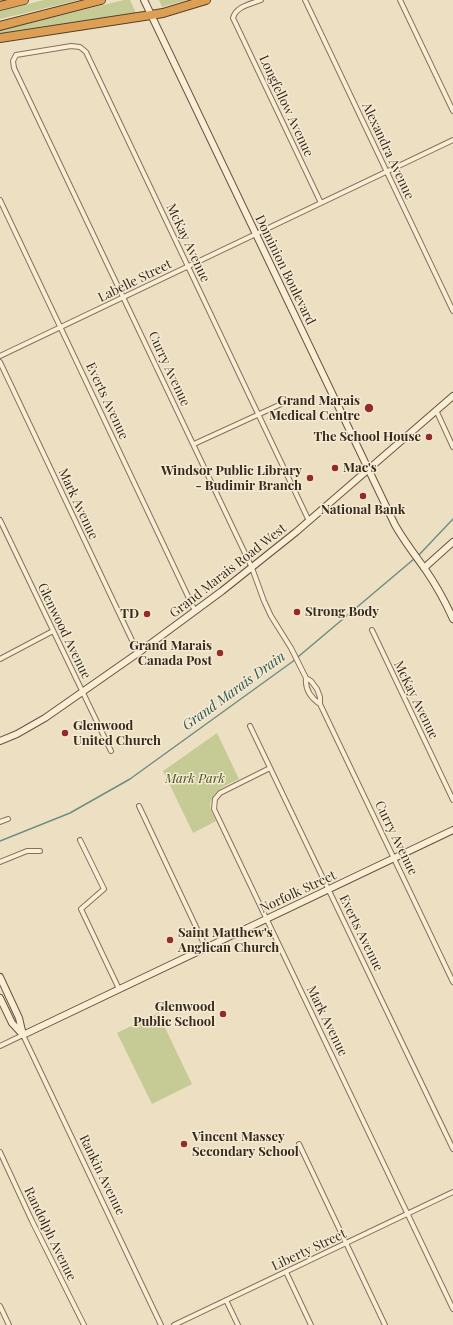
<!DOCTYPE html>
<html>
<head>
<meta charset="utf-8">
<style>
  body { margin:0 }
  canvas { display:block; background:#ede0c2 }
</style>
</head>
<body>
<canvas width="453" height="1325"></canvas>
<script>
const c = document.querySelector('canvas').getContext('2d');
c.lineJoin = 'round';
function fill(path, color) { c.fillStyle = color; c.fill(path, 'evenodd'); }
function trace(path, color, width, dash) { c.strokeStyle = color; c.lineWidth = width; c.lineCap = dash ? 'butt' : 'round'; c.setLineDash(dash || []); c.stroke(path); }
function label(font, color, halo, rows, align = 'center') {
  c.font = font + ' "Playfair Display",serif'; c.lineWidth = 3; c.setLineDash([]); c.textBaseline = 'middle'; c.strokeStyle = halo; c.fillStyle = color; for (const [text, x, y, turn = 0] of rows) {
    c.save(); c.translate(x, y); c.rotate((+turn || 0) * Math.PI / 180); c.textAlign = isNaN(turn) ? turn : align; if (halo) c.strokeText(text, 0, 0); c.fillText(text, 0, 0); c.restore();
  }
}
const green = new Path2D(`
  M 44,0 L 79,0 L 0,19 L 0,11 Z
  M 124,0 L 130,0 L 136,13 L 0,34 L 0,30 Z
  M 159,0 L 187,0 L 162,7 Z
  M 217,733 L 239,779 C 227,785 211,790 210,806 C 210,810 214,816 216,821 L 193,833 L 163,771 Z
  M 158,1013 L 192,1084 L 152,1104 L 117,1033 Z`);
const stream = new Path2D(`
  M 417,557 L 453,519
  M 0,841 L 70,813 L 130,779 L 292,662 L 414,559`);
const street = new Path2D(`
  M 261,0 C 251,4 236,6 233,18 L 321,203
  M 305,0 L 453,311
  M 400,0 L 453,111
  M 0,200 L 195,611
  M 0,356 L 453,140
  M 0,362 L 138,653
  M 436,410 L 453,447
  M 194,444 L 290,400
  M 0,520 L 111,751
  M 309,521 L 86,52 L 80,47 L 71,46 L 16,55 L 13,61 L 14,68 L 252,568 L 264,601 L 271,616 L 291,648 L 306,678 L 311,681 L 317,689 L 320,697 L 320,704 L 453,982
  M 372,630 L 453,800
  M 0,659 L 53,631
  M 306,678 C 305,689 311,698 320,704
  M 250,726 L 453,1149
  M 270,768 L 220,793 L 215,799 L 214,809 L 453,1309
  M 139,806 L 206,948
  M 0,822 L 8,819
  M 80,840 L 104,889 L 81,909 L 119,989
  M 0,862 L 27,851 L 40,851
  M 0,1046 L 23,1035 L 161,1325
  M 299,1144 L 385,1325
  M 0,1152 L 32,1221 L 84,1325
  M 286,1272 L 311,1325
  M 226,1300 L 238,1325
  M 0,1306 L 9,1325
  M 174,1325 L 453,1192`);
const secondary = new Path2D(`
  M 144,0 L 395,525 C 404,541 415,555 425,569 C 436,585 445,601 453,619
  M 424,568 L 453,542
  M 0,741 L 17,734 L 45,718 L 138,653 L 222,591 L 296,532 L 453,396
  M 0,977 L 19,1018 L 23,1035
  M 0,998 L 12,1023 L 23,1035
  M 23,1035 L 453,830`);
const highway = new Path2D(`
  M 0,6 L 24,0
  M 0,26 L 101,0
  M 0,38 L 151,15 L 163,13 L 206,0`);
const markers = [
  [369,408,5,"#952a2c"],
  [429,437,4,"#952a2c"],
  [335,468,4,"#952a2c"],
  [310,478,4,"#952a2c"],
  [363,496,4,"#952a2c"],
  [297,612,4,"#952a2c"],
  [147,614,4,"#952a2c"],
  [220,653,4,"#952a2c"],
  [65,733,4,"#952a2c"],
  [170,940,4,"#952a2c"],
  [223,1014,4,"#952a2c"],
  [184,1144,4,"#952a2c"]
];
const streetNames = [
  ["Longfellow Avenue",286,106,65],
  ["Alexandra Avenue",388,151,65],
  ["McKay Avenue",188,243,65],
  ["Dominion Boulevard",285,270,64],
  ["Labelle Street",135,281,-26],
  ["Curry Avenue",169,369,65],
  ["Everts Avenue",107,401,65],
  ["Mark Avenue",78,504,65],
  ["Grand Marais Road West",228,571,-38],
  ["Glenwood Avenue",64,631,64],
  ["McKay Avenue",416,700,64],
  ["Curry Avenue",396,838,64],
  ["Norfolk Street",298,892,-25],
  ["Everts Avenue",361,933,64],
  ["Mark Avenue",327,1021,64],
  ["Rankin Avenue",102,1175,64],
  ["Randolph Avenue",50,1234,64],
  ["Liberty Street",309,1250,-25]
];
const poiNames = [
  ["Grand Marais",360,401],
  ["Medical Centre",360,416],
  ["The School House",421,437],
  ["Mac's",343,468,"left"],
  ["Windsor Public Library",302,471],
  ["- Budimir Branch",302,486],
  ["National Bank",363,510,"center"],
  ["Strong Body",305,612,"left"],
  ["TD",139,614],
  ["Grand Marais",212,646],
  ["Canada Post",212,661],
  ["Glenwood",73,726,"left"],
  ["United Church",73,741,"left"],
  ["Saint Matthew's",178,933,"left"],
  ["Anglican Church",178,948,"left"],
  ["Glenwood",215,1007],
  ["Public School",215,1022],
  ["Vincent Massey",192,1137,"left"],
  ["Secondary School",192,1152,"left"]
];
const parkNames = [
  ["Mark Park",195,779]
];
const waterNames = [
  ["Grand Marais Drain",234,691,-36]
];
fill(green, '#c6cb96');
trace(stream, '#6c8e85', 1.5);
trace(street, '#87715a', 6);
trace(secondary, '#69523d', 8);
trace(highway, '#55402e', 10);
trace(street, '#f8edd5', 4);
trace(secondary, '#f8edd5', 6);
trace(highway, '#dc9f54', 8);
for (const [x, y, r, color] of markers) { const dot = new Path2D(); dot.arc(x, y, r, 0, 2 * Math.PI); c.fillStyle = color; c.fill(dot); trace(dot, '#f5ead2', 1.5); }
label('13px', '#372a1e', '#f5ead2', streetNames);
label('bold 13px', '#372a1e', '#f5ead2', poiNames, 'right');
label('italic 13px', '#485324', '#f5ead2', parkNames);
label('italic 14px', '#2d5754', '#f5ead2', waterNames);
</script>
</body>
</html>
